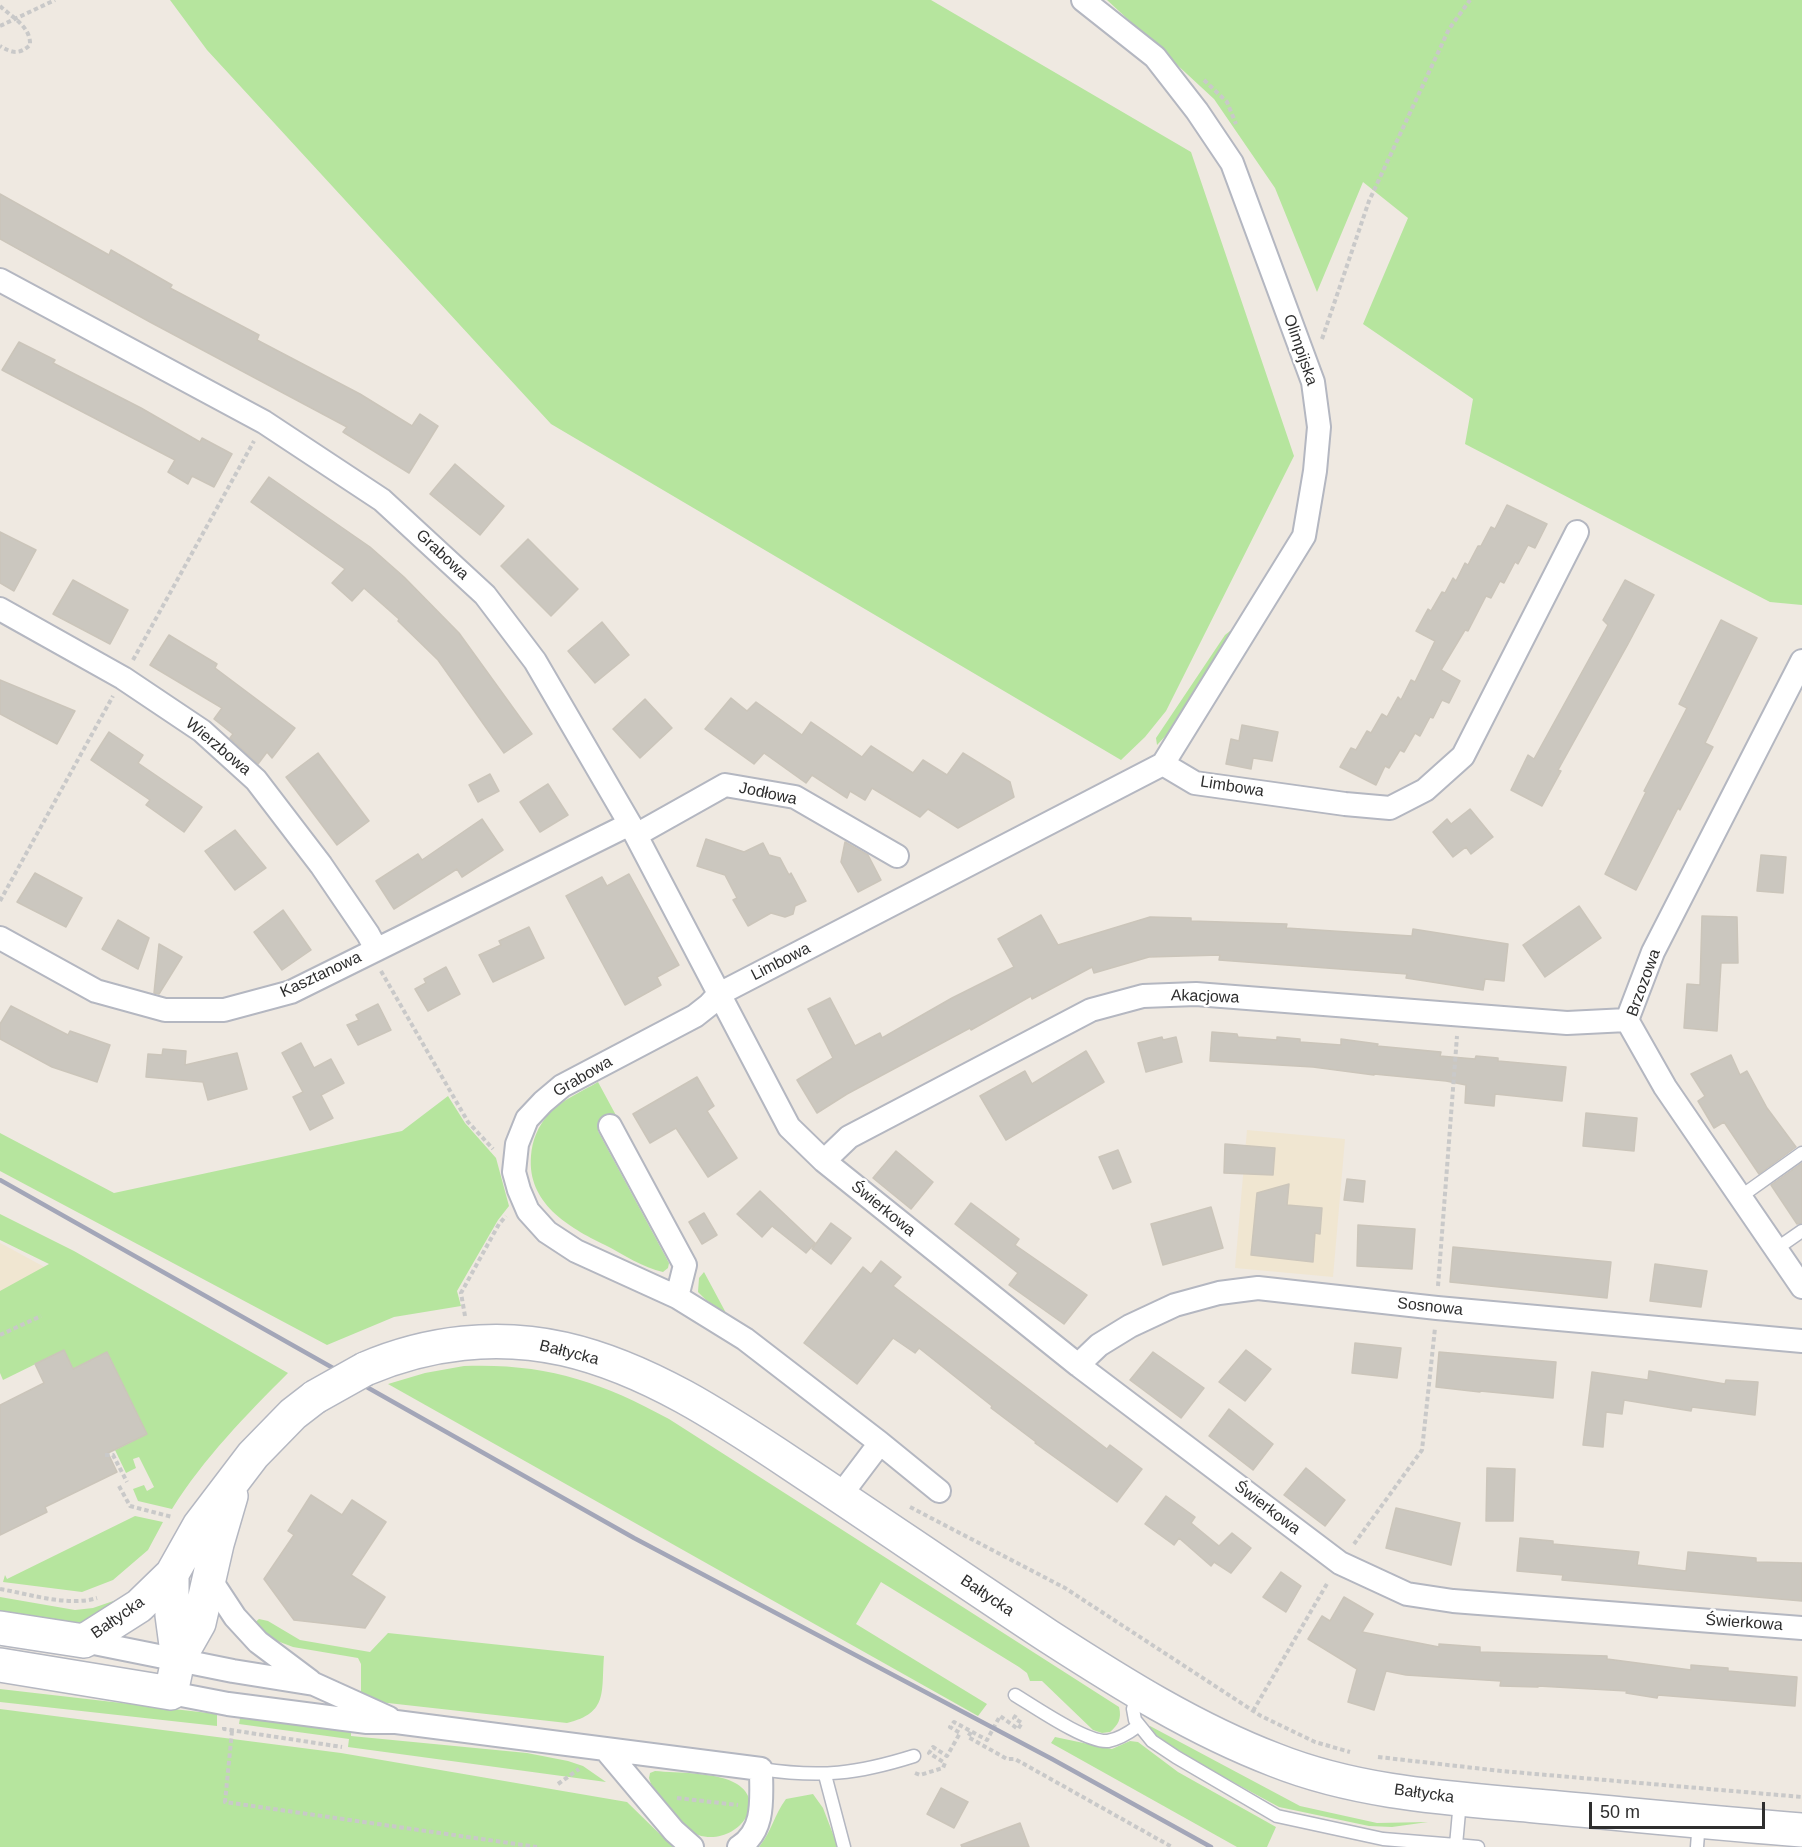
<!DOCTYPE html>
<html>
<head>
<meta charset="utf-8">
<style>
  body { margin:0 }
  #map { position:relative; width:1802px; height:1847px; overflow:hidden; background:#efe9e1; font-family:Arial,sans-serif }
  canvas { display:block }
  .scale { position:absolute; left:1589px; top:1802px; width:176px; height:27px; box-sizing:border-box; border:3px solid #2e2e2e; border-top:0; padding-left:8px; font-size:18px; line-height:21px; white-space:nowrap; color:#2e2e2e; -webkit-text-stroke:4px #fff; paint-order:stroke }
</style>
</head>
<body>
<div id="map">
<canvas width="1802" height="1847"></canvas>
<div class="scale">50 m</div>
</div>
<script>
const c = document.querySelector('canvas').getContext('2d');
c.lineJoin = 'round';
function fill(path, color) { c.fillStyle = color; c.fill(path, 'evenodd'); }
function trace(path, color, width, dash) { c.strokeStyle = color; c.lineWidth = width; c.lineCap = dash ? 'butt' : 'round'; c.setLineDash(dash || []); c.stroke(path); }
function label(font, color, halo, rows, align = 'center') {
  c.font = font + ' Arial,sans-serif'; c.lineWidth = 5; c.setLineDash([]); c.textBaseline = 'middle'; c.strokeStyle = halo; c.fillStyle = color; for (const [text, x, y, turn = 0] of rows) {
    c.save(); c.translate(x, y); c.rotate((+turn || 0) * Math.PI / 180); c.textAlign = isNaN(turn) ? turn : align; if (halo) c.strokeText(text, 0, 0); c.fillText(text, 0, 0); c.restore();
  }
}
const education = new Path2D(`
  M 1247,1130 L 1345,1139 L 1333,1277 L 1235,1268 Z
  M 0,1243 L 4,1245 L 74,1283 L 0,1321 Z`);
const green = new Path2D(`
  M 170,0 L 931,0 L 1191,152 L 1294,456 L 1166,711 L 1145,737 L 1121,760 L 551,424 L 207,50 Z
  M 1107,0 L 1802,0 L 1802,605 L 1770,602 L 1465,444 L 1473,399 L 1363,324 L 1408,218 L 1363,182 L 1317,292 L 1275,188 L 1214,99 Z
  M 1230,631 L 1233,633 L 1172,729 L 1157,745 L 1156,738 L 1225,635 Z
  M 598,1082 L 618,1119 L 598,1131 L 669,1263 L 668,1268 L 663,1272 C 643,1268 623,1254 605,1245 C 568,1227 527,1203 531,1156 C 532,1141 538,1126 548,1115 C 561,1100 581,1092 598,1082 Z
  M 448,1096 L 465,1123 L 496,1158 L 509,1206 L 498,1220 L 457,1291 L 461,1306 L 394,1317 L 327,1345 L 0,1171 L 0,1133 L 114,1193 L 402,1131 Z
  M 0,1214 L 74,1251 L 288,1373 C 246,1415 204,1458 172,1509 L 138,1501 L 133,1489 L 144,1485 L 147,1491 L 154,1487 L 139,1457 L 133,1459 L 136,1468 L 126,1473 L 115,1450 L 147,1434 L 107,1352 L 73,1369 L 64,1350 L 3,1380 L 0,1373 L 0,1291 L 49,1264 L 0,1240 Z
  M 704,1272 L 726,1313 L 706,1300 L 698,1292 L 699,1278 Z
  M 464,1366 C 544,1363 600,1381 669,1419 L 1119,1707 C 1122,1719 1118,1725 1110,1732 L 1102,1733 L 1093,1730 L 1042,1681 L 1030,1681 L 1027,1673 L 1019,1667 L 881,1582 L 856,1624 L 987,1704 L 978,1716 L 388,1384 L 425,1373 Z
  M 135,1516 L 163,1522 L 148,1550 L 113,1580 L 82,1592 L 3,1582 L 5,1575 L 7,1579 Z
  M 0,1597 L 75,1610 L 93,1608 L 119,1599 L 91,1621 L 72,1624 L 0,1616 Z
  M 259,1619 L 268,1621 L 300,1640 L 370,1652 L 388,1633 L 604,1656 C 601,1691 609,1713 567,1723 L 361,1700 L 361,1664 L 358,1658 L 293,1647 L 272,1639 L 253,1624 Z
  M 0,1689 L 217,1714 L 217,1726 L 0,1702 Z
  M 0,1709 L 341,1753 L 627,1802 L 673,1847 L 0,1847 Z
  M 240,1718 L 351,1731 L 351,1736 L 527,1753 L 568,1761 L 583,1766 L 606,1782 L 348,1747 L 349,1739 L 239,1724 Z
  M 1150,1726 L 1300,1806 L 1377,1823 L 1428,1822 L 1392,1827 L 1369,1826 L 1279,1807 L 1170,1748 L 1150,1729 Z
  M 1055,1737 L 1112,1749 L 1130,1741 L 1138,1742 L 1178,1772 L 1276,1827 L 1267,1847 L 1237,1847 L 1051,1743 Z
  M 655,1771 C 677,1773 718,1772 737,1784 C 770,1805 733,1847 698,1835 C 684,1828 662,1797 651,1784 L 649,1778 L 650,1773 Z
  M 813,1794 L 823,1808 L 838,1847 L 759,1847 C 772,1831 774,1815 786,1799 Z`);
const building = new Path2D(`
  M 0,194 L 109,255 L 111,250 L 172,285 L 170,288 L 259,335 L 257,340 L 360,394 L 412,426 L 420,414 L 438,426 L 409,473 L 343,432 L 347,427 L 150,322 L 0,239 Z
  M 19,342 L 55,360 L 53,363 L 141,408 L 200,442 L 202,438 L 232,454 L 214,487 L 192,476 L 188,484 L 168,472 L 175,460 L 2,370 Z
  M 455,464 L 504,506 L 480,535 L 430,494 Z
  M 269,477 L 370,547 L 404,577 L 459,633 L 532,734 L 504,753 L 438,660 L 398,621 L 399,619 L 364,588 L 352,601 L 332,583 L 345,569 L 251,502 Z
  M 1507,505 L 1547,524 L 1535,548 L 1528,545 L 1518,564 L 1515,562 L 1504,583 L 1500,581 L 1491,598 L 1486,596 L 1468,631 L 1465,630 L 1441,670 L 1460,681 L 1449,703 L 1442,700 L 1433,718 L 1430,717 L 1420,736 L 1415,733 L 1404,752 L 1400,750 L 1389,768 L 1385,766 L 1376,785 L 1340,767 L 1351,748 L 1356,750 L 1367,731 L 1371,733 L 1382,714 L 1387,717 L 1398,697 L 1401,700 L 1411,680 L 1415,682 L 1435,641 L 1416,631 L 1428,609 L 1431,611 L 1442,592 L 1445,593 L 1453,578 L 1456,581 L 1465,563 L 1468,565 L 1478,546 L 1481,546 L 1491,527 L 1495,529 Z
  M 0,532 L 36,550 L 14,591 L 0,583 Z
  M 528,539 L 578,589 L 551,616 L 501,566 Z
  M 73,580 L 128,610 L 110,644 L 53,614 Z
  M 1625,580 L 1654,595 L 1628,644 L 1558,770 L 1561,771 L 1542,806 L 1511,790 L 1528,755 L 1534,759 L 1608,625 L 1603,620 Z
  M 1721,620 L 1757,638 L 1705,743 L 1713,747 L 1680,810 L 1678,808 L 1636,890 L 1605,874 L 1646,792 L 1644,791 L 1687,708 L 1679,704 Z
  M 602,622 L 629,655 L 595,683 L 568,651 Z
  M 169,635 L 217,664 L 215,668 L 295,728 L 272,758 L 267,752 L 258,764 L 230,738 L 233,734 L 214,719 L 222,708 L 150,665 Z
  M 0,680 L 75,711 L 57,744 L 0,714 Z
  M 731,698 L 747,711 L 756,702 L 802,735 L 811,722 L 862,757 L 871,746 L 913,773 L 923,760 L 947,775 L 963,753 L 1010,782 L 1014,797 L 958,828 L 928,809 L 920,817 L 872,788 L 865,800 L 850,791 L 847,798 L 812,775 L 806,783 L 764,753 L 754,764 L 705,729 Z
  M 645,699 L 672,728 L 640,758 L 613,729 Z
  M 1242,725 L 1278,732 L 1272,761 L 1253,758 L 1251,769 L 1226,764 L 1231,739 L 1239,741 Z
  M 109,732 L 143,755 L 138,763 L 202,807 L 184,832 L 146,805 L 150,800 L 91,760 Z
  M 318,753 L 369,821 L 337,845 L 286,777 Z
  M 490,774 L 499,791 L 478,802 L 469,785 Z
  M 548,784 L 568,815 L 540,832 L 520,802 Z
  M 1470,809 L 1493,837 L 1471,854 L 1466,847 L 1453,857 L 1433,832 L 1447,819 L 1451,824 Z
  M 482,819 L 503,850 L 462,877 L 457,869 L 394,909 L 376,881 L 418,854 L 422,860 Z
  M 235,830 L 266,868 L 235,890 L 205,851 Z
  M 706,839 L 744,852 L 763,843 L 769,855 L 780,858 L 789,875 L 791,873 L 806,901 L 795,906 L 793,914 L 785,917 L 771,913 L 748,926 L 733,900 L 737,898 L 725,875 L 697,866 Z
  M 845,842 L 868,855 L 881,880 L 858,892 L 841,862 Z
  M 1761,855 L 1786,857 L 1783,893 L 1757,891 Z
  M 35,873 L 82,898 L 66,927 L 17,902 Z
  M 629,874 L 679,965 L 657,977 L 661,985 L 625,1005 L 566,896 L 602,877 L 607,886 Z
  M 1579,906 L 1601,938 L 1545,977 L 1523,945 Z
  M 283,910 L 311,950 L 282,970 L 254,932 Z
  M 1041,915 L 1058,945 L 1150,917 L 1191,918 L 1191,921 L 1287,924 L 1286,928 L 1412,936 L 1413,929 L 1508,944 L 1504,981 L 1485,979 L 1483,990 L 1406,978 L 1407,974 L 1219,960 L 1220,955 L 1149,957 L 1094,973 L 1092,967 L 1032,999 L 1031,996 L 971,1030 L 970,1028 L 847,1094 L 817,1113 L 797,1080 L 833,1058 L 808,1009 L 830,998 L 855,1046 L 880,1033 L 882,1038 L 952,998 L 1014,967 L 998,939 Z
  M 1702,916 L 1737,917 L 1738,963 L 1721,963 L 1717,1031 L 1684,1028 L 1687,984 L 1700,985 Z
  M 118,920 L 149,938 L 138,969 L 102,949 Z
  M 529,927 L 544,958 L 493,982 L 479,955 L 501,945 L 499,941 Z
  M 159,944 L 182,957 L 159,994 L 154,993 Z
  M 446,967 L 460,994 L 428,1011 L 415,989 L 426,983 L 424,979 Z
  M 378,1004 L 391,1030 L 358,1045 L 347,1025 L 359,1020 L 356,1015 Z
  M 11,1006 L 68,1035 L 70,1031 L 110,1045 L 97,1082 L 52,1067 L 0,1039 L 0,1024 Z
  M 1212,1032 L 1237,1034 L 1238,1037 L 1277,1040 L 1277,1037 L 1300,1039 L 1300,1042 L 1341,1045 L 1341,1039 L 1378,1044 L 1377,1046 L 1441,1052 L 1440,1056 L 1475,1059 L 1476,1056 L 1498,1058 L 1498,1061 L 1566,1067 L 1562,1101 L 1495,1094 L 1494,1106 L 1465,1103 L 1466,1085 L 1446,1081 L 1374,1074 L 1374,1075 L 1313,1067 L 1210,1061 Z
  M 1162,1037 L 1163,1040 L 1176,1037 L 1182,1062 L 1146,1072 L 1138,1043 Z
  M 301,1043 L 314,1068 L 331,1059 L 344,1083 L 321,1095 L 333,1118 L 310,1130 L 293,1097 L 303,1092 L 282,1053 Z
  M 163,1049 L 186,1051 L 185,1065 L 237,1053 L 247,1089 L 208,1100 L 203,1082 L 146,1077 L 148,1054 L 162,1055 Z
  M 1086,1051 L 1104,1082 L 1006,1140 L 980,1096 L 1025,1071 L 1032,1084 Z
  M 1731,1055 L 1740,1075 L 1747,1071 L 1767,1108 L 1796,1147 L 1759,1174 L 1724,1122 L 1714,1128 L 1698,1101 L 1705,1096 L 1691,1074 Z
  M 697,1077 L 714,1106 L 707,1111 L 737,1158 L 708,1177 L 676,1128 L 650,1143 L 633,1114 Z
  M 1586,1113 L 1637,1118 L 1634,1151 L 1583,1146 Z
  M 1225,1144 L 1275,1148 L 1273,1175 L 1224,1173 Z
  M 1118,1150 L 1131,1182 L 1113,1189 L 1099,1157 Z
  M 896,1151 L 933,1182 L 911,1209 L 873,1178 Z
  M 1802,1163 L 1802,1223 L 1797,1224 L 1771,1185 Z
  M 1347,1179 L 1365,1181 L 1363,1202 L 1344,1200 Z
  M 1289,1184 L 1287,1205 L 1322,1208 L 1320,1234 L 1315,1233 L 1313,1262 L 1251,1255 L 1257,1193 Z
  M 760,1191 L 815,1243 L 806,1253 L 772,1226 L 762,1237 L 737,1214 Z
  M 971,1203 L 1019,1239 L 1015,1245 L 1087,1295 L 1064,1324 L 1009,1285 L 1018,1273 L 955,1224 Z
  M 1211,1207 L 1223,1248 L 1163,1265 L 1151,1224 Z
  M 704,1213 L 717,1235 L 702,1244 L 689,1222 Z
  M 831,1223 L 851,1238 L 831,1264 L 812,1249 Z
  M 1358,1225 L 1415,1229 L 1412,1269 L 1357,1266 Z
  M 1453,1247 L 1611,1262 L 1607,1298 L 1450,1282 Z
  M 881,1261 L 901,1277 L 893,1286 L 1107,1449 L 1110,1445 L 1142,1469 L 1117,1502 L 1035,1443 L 1036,1442 L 991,1408 L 992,1406 L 919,1348 L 915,1353 L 893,1338 L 857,1384 L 804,1343 L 863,1267 L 871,1274 Z
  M 1655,1264 L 1707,1271 L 1701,1307 L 1650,1301 Z
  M 1355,1343 L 1401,1348 L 1397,1378 L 1352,1373 Z
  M 64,1350 L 73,1369 L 107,1352 L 147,1434 L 108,1453 L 117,1472 L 45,1507 L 47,1512 L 0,1535 L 0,1405 L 44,1383 L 35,1364 Z
  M 1246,1350 L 1271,1369 L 1245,1401 L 1219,1382 Z
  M 1153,1352 L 1204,1388 L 1181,1418 L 1130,1380 Z
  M 1439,1352 L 1556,1362 L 1553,1398 L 1480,1391 L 1480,1392 L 1436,1387 Z
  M 1649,1371 L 1725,1384 L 1726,1380 L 1758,1382 L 1755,1415 L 1692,1407 L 1691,1411 L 1624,1400 L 1622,1414 L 1606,1412 L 1603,1447 L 1583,1445 L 1592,1372 L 1648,1380 Z
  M 1229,1409 L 1273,1444 L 1253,1470 L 1209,1436 Z
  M 1306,1468 L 1345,1500 L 1325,1526 L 1284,1495 Z
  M 1487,1468 L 1515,1469 L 1513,1521 L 1486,1521 Z
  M 311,1495 L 342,1515 L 352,1500 L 386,1522 L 351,1575 L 385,1597 L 365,1628 L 294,1620 L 264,1579 L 294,1535 L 288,1531 Z
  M 1166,1496 L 1195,1517 L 1191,1523 L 1219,1546 L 1232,1533 L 1251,1548 L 1231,1573 L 1214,1562 L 1211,1566 L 1179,1538 L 1174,1545 L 1145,1524 Z
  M 1396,1508 L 1460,1523 L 1451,1565 L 1386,1548 Z
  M 1520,1538 L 1553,1541 L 1553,1544 L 1639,1552 L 1637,1565 L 1686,1571 L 1688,1552 L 1756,1558 L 1756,1562 L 1802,1563 L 1802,1601 L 1562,1580 L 1563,1575 L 1517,1571 Z
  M 1281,1572 L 1301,1586 L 1286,1612 L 1263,1597 Z
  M 1344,1597 L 1373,1614 L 1362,1632 L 1439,1647 L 1439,1644 L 1480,1647 L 1480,1652 L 1607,1656 L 1607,1659 L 1691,1670 L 1691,1665 L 1728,1668 L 1728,1671 L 1797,1677 L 1795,1706 L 1658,1695 L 1657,1698 L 1626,1693 L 1627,1691 L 1538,1686 L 1538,1687 L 1500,1686 L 1501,1681 L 1406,1675 L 1386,1671 L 1374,1710 L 1348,1702 L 1357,1669 L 1308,1639 L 1322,1616 L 1330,1621 Z
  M 941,1788 L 968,1802 L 954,1828 L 927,1814 Z
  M 1020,1823 L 1029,1847 L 962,1847 L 961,1845 Z`);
const path = new Path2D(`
  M 0,6 C 13,18 31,27 30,45 C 19,55 12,53 0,46
  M 0,26 L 55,0
  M 1204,80 L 1227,102 L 1236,124
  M 1322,339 L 1369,201 L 1449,29 L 1470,0
  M 133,660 L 254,441
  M 0,901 L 113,696
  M 381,971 L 468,1122 L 493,1149
  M 1438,1286 L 1457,1036
  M 465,1316 L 461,1293 L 499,1224 L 506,1216
  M 0,1335 L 41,1316
  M 105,1455 L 113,1455 L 127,1482
  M 119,1486 L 130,1506 L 172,1517
  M 910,1507 L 1065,1588 L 1261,1716 L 1315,1742 L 1350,1752
  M 1354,1544 L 1422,1450 L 1435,1328
  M 0,1589 C 29,1594 69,1607 97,1598
  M 1253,1711 L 1328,1582
  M 224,1727 L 224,1729 L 342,1747
  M 232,1731 L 225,1802 L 537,1847
  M 971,1732 L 968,1737 L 1007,1759 L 1015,1759 L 1172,1847
  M 1378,1757 L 1501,1771 L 1802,1797
  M 915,1773 L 920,1775 L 943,1768 L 945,1763 L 929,1753 L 933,1747 L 947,1756 L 960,1733 L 950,1727 L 954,1722 L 987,1740 L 1000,1716 L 1018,1729 L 1022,1723 L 1014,1718 L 1016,1715
  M 558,1784 L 579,1769
  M 677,1798 L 738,1805`);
const service = new Path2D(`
  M 1740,1197 L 1802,1153
  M 1776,1249 L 1802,1231
  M 1137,1694 L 1133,1709 L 1135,1720 L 1152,1741 L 1176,1757 L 1277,1816 L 1383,1839 L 1456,1845 L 1460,1801
  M 1015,1695 C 1035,1707 1087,1743 1108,1741 C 1119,1739 1130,1732 1138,1726
  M 761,1769 C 820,1778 857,1774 914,1756
  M 825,1775 L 844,1847
  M 1456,1845 L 1478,1847
  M 1697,1847 L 1699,1821`);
const minor = new Path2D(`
  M 1083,0 L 1155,57 L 1197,111 L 1232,163 L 1313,382 L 1319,427 L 1315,471 L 1304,536 L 1163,764
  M 0,280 L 264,422 L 382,500 L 485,595 L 535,661 L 630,824 L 789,1127 L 824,1161 L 1078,1365 L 1340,1563 L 1407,1594 L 1453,1601 L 1802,1628
  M 0,609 L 123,678 L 202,731 L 256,780 L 321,865 L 368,934 L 376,949
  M 1802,661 L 1653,952 L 1627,1020 L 1665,1087 L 1802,1287
  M 1163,764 L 1195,783 L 1345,804 L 1390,808 L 1425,790 L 1463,756 L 1577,532
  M 636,835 L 725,785 L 795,797 L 897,856
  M 0,938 L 96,991 L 165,1010 L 224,1010 L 291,992 L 630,824
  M 610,1126 L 685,1265 L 677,1297
  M 824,1161 L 849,1137 L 1091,1010 L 1143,996 L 1196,994 L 1567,1023 L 1627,1020
  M 1078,1365 L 1099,1345 L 1130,1326 L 1175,1305 L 1219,1293 L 1258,1288 L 1437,1308 L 1802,1341
  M 880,1443 L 939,1491
  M 840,1496 L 880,1443 L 745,1339 L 677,1297 L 576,1251 L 547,1232 L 528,1211 L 519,1190 L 514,1172 L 517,1144 L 527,1119 L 543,1102 L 562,1086 L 695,1016 L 709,1005 L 719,994 L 1163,764
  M 210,1579 L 235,1617 L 258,1642 L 310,1681
  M 84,1641 L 233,1671 L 314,1684 L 389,1718
  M 171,1693 L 228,1704 L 367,1722 L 396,1722 L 761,1769 C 761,1797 766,1830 739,1847
  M 605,1749 L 674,1831 L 692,1847`);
const secondary = new Path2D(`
  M 365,1369 C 428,1342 497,1334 564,1349 C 656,1370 737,1428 814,1479 C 892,1531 969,1584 1048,1636 C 1121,1683 1194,1729 1275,1760 C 1358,1793 1448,1798 1536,1806 C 1625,1814 1713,1823 1802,1830
  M 172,1574 L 172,1615 L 178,1660
  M 0,1628 L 84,1641 L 139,1606 L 172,1574 L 199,1526 L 253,1455 L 293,1414 L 315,1397
  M 0,1665 L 171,1693 L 178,1660 L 199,1623 L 217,1544 L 231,1496`);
const rail = new Path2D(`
  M 0,1180 L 634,1538 L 1052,1759 L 1211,1847`);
const secondaryBridge = new Path2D(`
  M 315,1397 L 365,1369`);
const streetNames = [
  ["Olimpijska",1300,350,71],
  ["Grabowa",442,555,43],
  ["Wierzbowa",218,747,40],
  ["Limbowa",1232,787,9],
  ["Jodłowa",768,794,12],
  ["Limbowa",781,962,-27],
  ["Kasztanowa",321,975,-25],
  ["Brzozowa",1644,983,-70],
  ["Akacjowa",1205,997,2],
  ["Grabowa",583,1077,-30],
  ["Świerkowa",883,1209,39],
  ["Sosnowa",1430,1307,6],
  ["Bałtycka",569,1353,14],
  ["Świerkowa",1267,1508,37],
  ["Bałtycka",987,1596,34],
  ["Bałtycka",118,1618,-35],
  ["Świerkowa",1744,1623,4],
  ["Bałtycka",1424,1794,8]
];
fill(education, '#f0e6d1');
fill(green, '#b6e59e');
fill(building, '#cbc7bf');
trace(building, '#cbc5ba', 1.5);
trace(service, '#b4b7c1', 15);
trace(minor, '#b4b7c1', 26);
trace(secondary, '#b4b7c1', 36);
trace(path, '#c9c9c9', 4, [4.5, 3]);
trace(service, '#fff', 12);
trace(minor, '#fff', 22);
trace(secondary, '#fff', 33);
trace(rail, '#a3a6b8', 4.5);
trace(secondaryBridge, '#b4b7c1', 36, []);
trace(secondaryBridge, '#fff', 33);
label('16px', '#2e2e2e', '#fff', streetNames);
</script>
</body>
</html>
